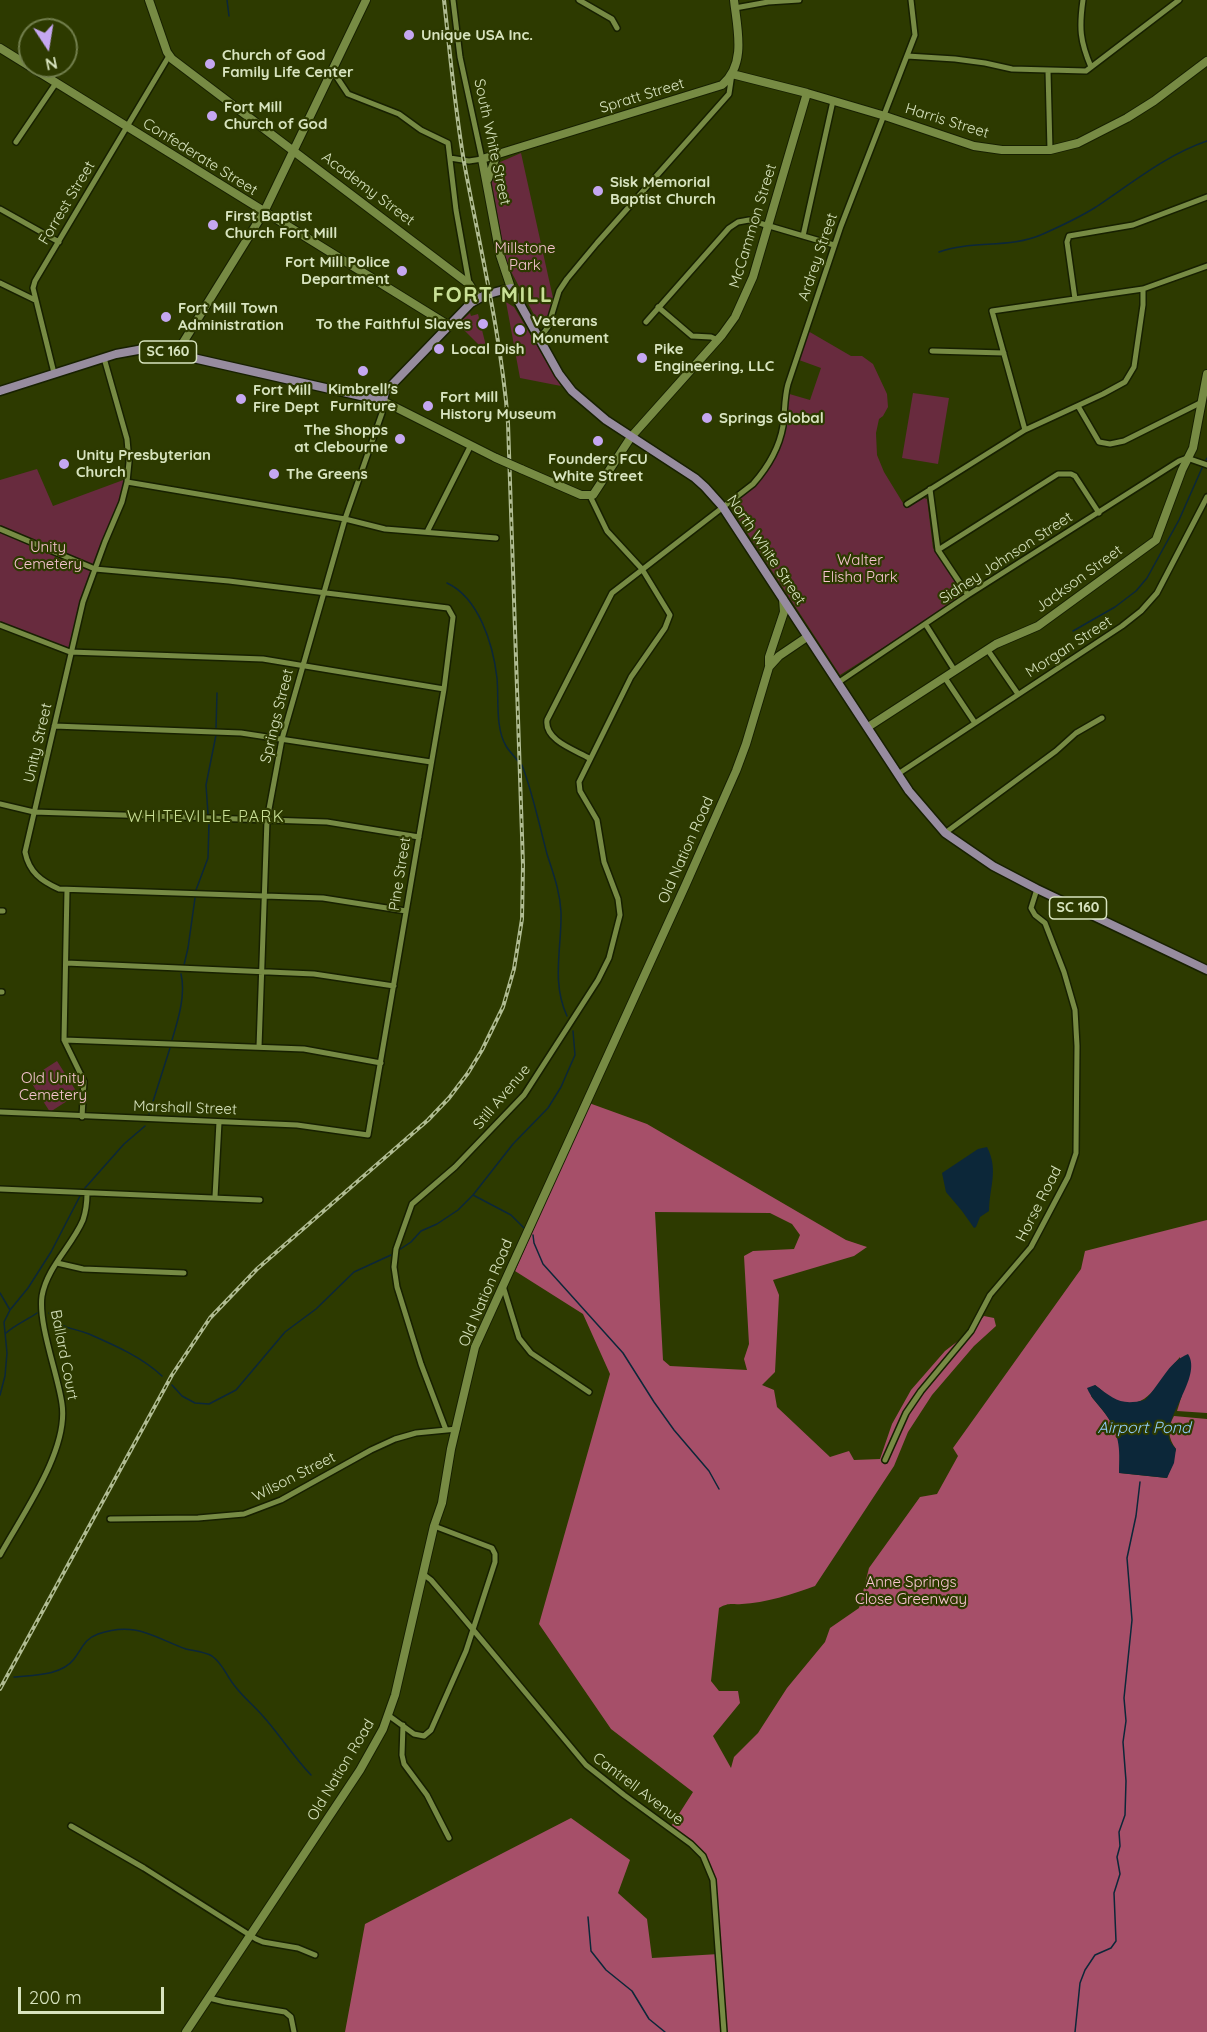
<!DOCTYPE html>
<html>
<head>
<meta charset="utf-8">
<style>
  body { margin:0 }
  #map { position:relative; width:1207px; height:2032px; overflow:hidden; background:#2d3a00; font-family:Quicksand,sans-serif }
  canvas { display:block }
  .north { position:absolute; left:18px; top:18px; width:60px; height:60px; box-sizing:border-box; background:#2d3a00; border:2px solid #717e4c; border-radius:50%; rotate:168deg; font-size:16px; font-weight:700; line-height:24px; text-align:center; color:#d8e4bf }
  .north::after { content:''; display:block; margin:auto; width:21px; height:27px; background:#c5a7f1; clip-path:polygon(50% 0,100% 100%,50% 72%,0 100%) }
  .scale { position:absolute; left:18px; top:1987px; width:146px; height:27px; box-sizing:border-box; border:3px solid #d8e4bf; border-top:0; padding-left:8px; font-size:18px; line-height:21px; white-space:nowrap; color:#d8e4bf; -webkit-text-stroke:4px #2d3a00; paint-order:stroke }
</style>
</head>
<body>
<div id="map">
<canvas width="1207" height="2032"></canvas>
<div class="north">N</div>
<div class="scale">200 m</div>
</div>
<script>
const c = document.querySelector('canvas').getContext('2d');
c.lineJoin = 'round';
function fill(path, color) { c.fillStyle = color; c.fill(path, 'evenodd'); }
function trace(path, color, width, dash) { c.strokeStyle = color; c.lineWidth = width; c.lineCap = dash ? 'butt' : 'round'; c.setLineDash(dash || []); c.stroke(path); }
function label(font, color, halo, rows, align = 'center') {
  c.font = font + ' Quicksand,sans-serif'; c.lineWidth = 4.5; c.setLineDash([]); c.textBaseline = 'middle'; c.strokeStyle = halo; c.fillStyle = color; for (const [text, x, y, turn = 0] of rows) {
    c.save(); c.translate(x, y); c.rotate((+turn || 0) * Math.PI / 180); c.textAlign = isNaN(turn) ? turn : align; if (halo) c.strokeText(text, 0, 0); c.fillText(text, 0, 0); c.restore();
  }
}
const green = new Path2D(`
  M 521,153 L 553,298 L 547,320 L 543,324 L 538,322 L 506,262 L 492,184 L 492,171 L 498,163 Z
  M 506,302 L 514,307 L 561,386 L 520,378 Z
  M 470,313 L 471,316 L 478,314 L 488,354 L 458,324 Z
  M 808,331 L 851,356 L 862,356 L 873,364 L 887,394 L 888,407 L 883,416 L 879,419 L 876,433 L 877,455 L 884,472 L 906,508 L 924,498 L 927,499 L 933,548 L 962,589 L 961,596 L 958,600 L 840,675 L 731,508 L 738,496 L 753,485 L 776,453 L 786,393 L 810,400 L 821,368 L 799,360 Z
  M 913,393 L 949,398 L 938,464 L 902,458 Z
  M 37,469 L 53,506 L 126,479 L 123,496 L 104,540 L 70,650 L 0,624 L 0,480 Z
  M 57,1061 L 78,1094 L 50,1112 L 29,1079 Z`);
const forest = new Path2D(`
  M 589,1103 L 647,1124 L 846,1240 L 867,1247 L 854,1256 L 773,1280 L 779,1295 L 775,1372 L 762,1385 L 774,1390 L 777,1407 L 830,1457 L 849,1451 L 854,1460 L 880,1459 L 892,1424 L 911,1390 L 945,1351 L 971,1331 L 984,1316 L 994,1318 L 996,1326 L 974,1346 L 932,1395 L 908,1432 L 894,1466 L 815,1586 C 794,1594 764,1603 742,1604 C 731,1605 730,1602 719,1608 L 711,1681 L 719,1691 L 738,1691 L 740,1703 L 713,1736 L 731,1768 L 734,1757 L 758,1733 L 787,1688 L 825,1642 L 830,1628 L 859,1608 L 869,1568 L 920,1497 L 937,1494 L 958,1456 L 953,1448 L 1081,1269 L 1085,1251 L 1207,1220 L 1207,1413 L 1177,1411 L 1182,1395 L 1180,1357 C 1162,1376 1147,1416 1114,1400 C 1107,1396 1101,1389 1095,1385 L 1091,1396 C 1102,1410 1117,1425 1119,1443 C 1121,1453 1119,1463 1120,1473 L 1167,1478 L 1176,1449 C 1168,1438 1167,1428 1174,1416 L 1207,1419 L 1207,2032 L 345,2032 L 365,1924 L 571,1818 L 630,1860 L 618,1893 L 647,1919 L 652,1958 L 719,1954 L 713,1880 L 703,1856 L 670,1828 L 693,1792 L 611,1729 L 539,1624 L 610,1374 L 583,1314 L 515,1271 ZM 655,1212 L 770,1213 L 792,1224 L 800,1235 L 794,1249 L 753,1251 L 744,1256 L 749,1344 L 744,1359 L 747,1370 L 670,1366 L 663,1360 Z`);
const water = new Path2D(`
  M 987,1147 C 999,1170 989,1188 989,1211 L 980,1217 L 976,1227 L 974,1228 L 962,1211 L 946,1192 L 942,1173 L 978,1149 Z
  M 1188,1354 C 1203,1377 1161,1419 1170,1441 C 1171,1444 1174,1446 1176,1449 L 1174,1463 L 1167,1478 L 1119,1473 C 1120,1447 1120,1434 1104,1412 C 1098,1404 1091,1398 1087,1388 L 1095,1385 C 1114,1399 1120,1406 1145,1400 C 1160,1385 1168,1362 1188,1354 Z`);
const stream = new Path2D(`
  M 227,0 L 229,16
  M 939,252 C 972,240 1010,249 1043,234 C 1061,226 1080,217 1096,207 C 1132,183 1166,155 1207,141
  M 1206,460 L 1207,458
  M 447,583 C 479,598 493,644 497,678 C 499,699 495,727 506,746 C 509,751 514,756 518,761
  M 1073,631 L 1115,607 L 1136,591 L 1147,578 L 1179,520 L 1202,468
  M 216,728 L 217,693
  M 522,765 C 533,794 539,824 547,854 C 553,873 560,891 561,912 C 562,947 551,982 567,1016
  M 208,814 L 206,785 L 216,735
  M 196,890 L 208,858 L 209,822
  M 184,965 L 188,948 L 195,898
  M 172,1040 C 178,1020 186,995 181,974
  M 149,1114 L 170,1048
  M 85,1188 L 124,1144 L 145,1126
  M 473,1195 L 511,1215 L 524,1228
  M 533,1235 L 534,1243 L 543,1264 L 623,1353 L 654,1402 L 674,1430 L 709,1471 L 719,1489
  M 399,1250 L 411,1242 L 421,1231 L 437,1224 L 458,1210 L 473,1195 L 513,1144 L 548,1108 L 561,1087 L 575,1055 L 573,1031
  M 0,1293 L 10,1310
  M 49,1313 C 65,1331 68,1326 89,1334 C 114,1345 142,1357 162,1376
  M 6,1333 C 16,1324 27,1320 37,1313
  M 172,1385 L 182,1396 L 195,1403 L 209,1404 L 236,1390 L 285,1332 L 316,1309 L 354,1272 L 391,1255
  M 0,1395 L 5,1376 L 7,1353 L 4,1322 L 10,1310 L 28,1288 L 51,1252 L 80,1196
  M 14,1677 C 33,1675 61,1676 74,1659 C 82,1649 84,1639 98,1634 C 135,1621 153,1637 186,1649 C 194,1651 205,1652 212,1656 C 223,1664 226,1675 234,1685 C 242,1696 253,1705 262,1715 C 280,1735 292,1755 311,1775
  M 588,1917 L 591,1951 L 606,1970 L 632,1991 L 649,2019 L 665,2032
  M 1075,2032 L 1080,1983 L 1085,1970 L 1095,1955 L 1111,1948 L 1116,1941 L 1114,1893 L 1120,1874 L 1117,1857 L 1120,1846 L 1119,1832 L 1125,1815 L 1126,1781 L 1123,1742 L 1126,1721 L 1124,1698 L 1132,1620 L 1127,1558 L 1136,1516 L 1140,1482`);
const street = new Path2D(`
  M 579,0 L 612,19 L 617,28
  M 1083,0 C 1079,28 1080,41 1091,67
  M 735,8 L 768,2 L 799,0
  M 907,56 L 955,59 L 985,63 L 1012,69 L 1086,71 L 1179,0
  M 332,70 L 348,94 L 399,114 L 421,130 L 448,143 L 456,210 L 469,283
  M 1048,71 L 1050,150
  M 16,142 L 56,83
  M 450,158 L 469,161 L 482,159 L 460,57 L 453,0
  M 0,209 L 59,242
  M 803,236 L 833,101
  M 0,283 L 35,300
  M 1075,299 L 1067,242 L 1069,236 L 1133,225 L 1207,197
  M 658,307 L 692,336 L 711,337 L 718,340
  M 646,322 L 729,228 L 738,222 L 749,220 L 834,245
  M 540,338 L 548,327 L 559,291 L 567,279 L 597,243 L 729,94 L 732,74
  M 932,351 L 1004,353
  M 104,358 L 127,439 L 129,462 L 127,482 L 122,502 L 105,542 L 83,602 L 25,852 C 29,872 41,881 59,889 L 323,898 L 406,911
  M 54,373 L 33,288 L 35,281 L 169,56
  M 1078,406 L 1099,442 L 1110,444 L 1124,441 L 1202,402
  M 1025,430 L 992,311 L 1143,289 L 1207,266
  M 127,482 L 345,519 L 385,529 L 496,538
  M 930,489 L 938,550 L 968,595
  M 907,504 L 1025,430 L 1103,394 L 1125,382 L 1134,367 L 1143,305 L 1143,289
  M 0,529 L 95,569 L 229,581 L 448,608 L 453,617 L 444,689 L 368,1135 L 297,1125 L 0,1112
  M 427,532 L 470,447
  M 938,550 L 1058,474 L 1071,474 L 1075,476 L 1099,513
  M 0,625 L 70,652 L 263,659 L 444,689
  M 926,625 L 955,671
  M 987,649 L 1018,694
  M 945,678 L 975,723
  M 839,682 L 968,595 L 1179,461 L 1187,458 L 1207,465
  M 54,726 L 241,733 L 431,762
  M 589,758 C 575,750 544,740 547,720 L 612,593 L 753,484 C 768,467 779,449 783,426 C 785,412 784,398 788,384 L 841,226 L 915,35 L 911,0
  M 898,774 L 1122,626 L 1141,611 L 1157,593 L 1207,497
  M 0,804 L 34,812 L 327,822 L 419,837
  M 945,833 L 1056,751 L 1076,733 L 1102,718
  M 67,890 L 64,1040 L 84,1081 L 82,1117
  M 0,911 L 3,911
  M 66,963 L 314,974 L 394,986
  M 0,992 L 2,992
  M 64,1040 L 304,1049 L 381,1063
  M 259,1047 L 267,820 L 282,739 L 345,519 L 382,413 L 383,401
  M 0,1189 L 260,1200
  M 215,1197 L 219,1122
  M 57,1263 L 83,1269 L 184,1273
  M 503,1286 L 519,1338 L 531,1353 L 589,1392
  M 446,1430 L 421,1364 L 397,1287 L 394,1267 L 396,1249 L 412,1204 L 455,1167 L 524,1095 L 598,980 L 609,958 L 620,915 L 618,899 L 604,862 L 597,820 L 580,791 L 579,782 L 631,677 L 665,628 L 670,615 L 642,569 L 607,531 L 590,496
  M 885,1460 L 906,1413 L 921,1391 L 971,1331 L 990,1295 L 1031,1247 L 1068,1177 L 1076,1153 L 1077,1046 L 1075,1010 L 1064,972 L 1045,923 L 1035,915 L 1031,908 L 1037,889
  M 110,1519 L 198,1518 L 244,1514 L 281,1500 L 371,1450 L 395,1439 L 416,1433 L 457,1429
  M 0,1555 C 22,1515 69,1450 62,1404 C 58,1375 38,1324 42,1296 C 47,1267 72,1246 83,1220 C 86,1211 87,1202 87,1193
  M 423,1574 L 431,1580 L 455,1608 L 586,1765 L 624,1795 L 691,1844 L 703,1856 L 713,1880 L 724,2032
  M 388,1715 L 414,1734 L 424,1736 L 431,1730 L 466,1651 L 495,1562 L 495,1554 L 492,1548 L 434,1526
  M 403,1725 L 402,1755 L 404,1764 L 427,1795 L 449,1838
  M 71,1826 L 144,1868 L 256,1939 L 263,1942 L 298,1948 L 315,1955
  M 209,1998 L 225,2002 L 285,2012 L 291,2017 L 294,2032`);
const secondary = new Path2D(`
  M 149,0 L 167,52 L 172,59 L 469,284 L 478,298
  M 0,48 L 448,325
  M 732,74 L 807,93 L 885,116 L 974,146 L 1002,150 L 1050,150 L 1078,143 L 1127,118 L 1154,101 L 1207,61
  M 488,179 L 497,154
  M 511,288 L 500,255 L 482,159 L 722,85 C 747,64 737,28 734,0
  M 176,354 L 264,212 L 366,0
  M 383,401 L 496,458
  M 521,469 L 581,495 L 593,495 L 631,437 L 722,335 L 735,317 L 753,277 L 807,93
  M 769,665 L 769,657 L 784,612 L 783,599
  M 868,727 L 996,644 L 1038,626 L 1156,540 L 1182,470 L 1193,448 L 1207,374
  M 186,2032 L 360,1770 L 383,1729 L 395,1695 L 434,1526 L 442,1503 L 451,1449 L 475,1347 L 686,884 L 736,771 L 746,744 L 769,667 L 779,656 L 807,637`);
const primary = new Path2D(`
  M 0,391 L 116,354 L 149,348 L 383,401 L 385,392 L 471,303 L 485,295 L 511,288 L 559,374 L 572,391 L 606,420 L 695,478 L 705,487 L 722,506 L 909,791 L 945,833 L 993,866 L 1037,889 L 1207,970`);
const rail = new Path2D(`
  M 0,1689 L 172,1375 L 210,1318 L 257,1269 L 428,1120 L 449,1098 L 468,1073 L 482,1050 L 503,1007 L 514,969 L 522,919 L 523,865 L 508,423 C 501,334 480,249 464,162 C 455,109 450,54 444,0`);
const secondaryBridge = new Path2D(`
  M 496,458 L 521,469`);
const markers = [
  [409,35,6,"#c5a7f1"],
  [210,64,6,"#c5a7f1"],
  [212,116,6,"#c5a7f1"],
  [598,191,6,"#c5a7f1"],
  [213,225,6,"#c5a7f1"],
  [402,271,6,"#c5a7f1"],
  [166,317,6,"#c5a7f1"],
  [483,324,6,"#c5a7f1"],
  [520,330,6,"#c5a7f1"],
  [439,349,6,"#c5a7f1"],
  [642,358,6,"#c5a7f1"],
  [363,371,6,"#c5a7f1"],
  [241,399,6,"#c5a7f1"],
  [428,406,6,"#c5a7f1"],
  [707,418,6,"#c5a7f1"],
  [400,439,6,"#c5a7f1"],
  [598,441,6,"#c5a7f1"],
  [64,464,6,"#c5a7f1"],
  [274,474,6,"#c5a7f1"]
];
const shields = [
  [168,352,57],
  [1078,908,57]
];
const shieldNames = [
  ["SC 160",168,352],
  ["SC 160",1078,908]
];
const poiNames = [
  ["Unique USA Inc.",421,35],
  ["Church of God",222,55],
  ["Family Life Center",222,72],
  ["Fort Mill",224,107],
  ["Church of God",224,124],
  ["Sisk Memorial",610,182],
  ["Baptist Church",610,199],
  ["First Baptist",225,216],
  ["Church Fort Mill",225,233],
  ["Fort Mill Police",390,262,"right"],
  ["Department",390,279,"right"],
  ["Fort Mill Town",178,308],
  ["Administration",178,325],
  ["Veterans",532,321],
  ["Monument",532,338],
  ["To the Faithful Slaves",471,324,"right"],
  ["Local Dish",451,349],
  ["Pike",654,349],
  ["Engineering, LLC",654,366],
  ["Kimbrell's",363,389,"center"],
  ["Furniture",363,406,"center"],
  ["Fort Mill",253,390],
  ["Fire Dept",253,407],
  ["Fort Mill",440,397],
  ["History Museum",440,414],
  ["Springs Global",719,418],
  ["The Shopps",388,430,"right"],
  ["at Clebourne",388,447,"right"],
  ["Unity Presbyterian",76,455],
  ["Church",76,472],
  ["Founders FCU",598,459,"center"],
  ["White Street",598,476,"center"],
  ["The Greens",286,474]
];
const streetNames = [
  ["Spratt Street",642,96,-17],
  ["Harris Street",947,121,17],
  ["South White Street",492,142,78],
  ["Confederate Street",200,157,32],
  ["Academy Street",368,189,37],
  ["Forrest Street",67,203,-59],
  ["McCammon Street",753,226,-73],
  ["Ardrey Street",818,257,-71],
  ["North White Street",766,550,56],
  ["Sidney Johnson Street",1006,558,-33],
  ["Jackson Street",1079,579,-36],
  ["Morgan Street",1069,647,-33],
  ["Springs Street",277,716,-76],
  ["Unity Street",38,743,-77],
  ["Old Nation Road",686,850,-66],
  ["Pine Street",400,874,-81],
  ["Still Avenue",502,1097,-50],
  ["Marshall Street",185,1108,2],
  ["Horse Road",1039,1204,-63],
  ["Old Nation Road",486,1293,-67],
  ["Ballard Court",64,1355,79],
  ["Wilson Street",294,1477,-27],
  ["Old Nation Road",341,1770,-59],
  ["Cantrell Avenue",638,1789,37]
];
const parkNames = [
  ["Millstone",525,248],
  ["Park",525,265],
  ["Unity",48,547],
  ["Cemetery",48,564],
  ["Walter",860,560],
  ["Elisha Park",860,577],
  ["Old Unity",53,1078],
  ["Cemetery",53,1095],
  ["Anne Springs",911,1582],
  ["Close Greenway",911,1599]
];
const neighbourhoodNames = [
  ["WHITEVILLE PARK",206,817]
];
const waterNames = [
  ["Airport Pond",1144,1428]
];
const districtNames = [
  ["FORT MILL",493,296]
];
fill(green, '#682b3e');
fill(forest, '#a64f69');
fill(water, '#0c2739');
trace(stream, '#0c2739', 1.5);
trace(street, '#172000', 8);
trace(secondary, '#172000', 10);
trace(primary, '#172000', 11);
trace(street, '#778b44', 5);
trace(secondary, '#778b44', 8);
trace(primary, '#978c9f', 8);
trace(rail, '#b0bc92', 4);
trace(rail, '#2d3a00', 1.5, [4.5]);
trace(secondaryBridge, '#172000', 10, []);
trace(secondaryBridge, '#778b44', 8);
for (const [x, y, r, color] of markers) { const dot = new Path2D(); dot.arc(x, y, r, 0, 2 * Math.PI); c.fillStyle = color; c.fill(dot); trace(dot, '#2d3a00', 2); }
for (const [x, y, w] of shields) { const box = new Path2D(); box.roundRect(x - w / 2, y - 11, w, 22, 4.5); c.fillStyle = '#2d3a00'; c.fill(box); trace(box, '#d8e4bf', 1.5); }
label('bold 14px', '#d8e4bf', null, shieldNames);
label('bold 15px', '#d8e4bf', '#2d3a00', poiNames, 'left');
label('15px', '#d8e4bf', '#2d3a00', streetNames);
label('15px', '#f8c5d1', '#2d3a00', parkNames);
c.letterSpacing = '1.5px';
label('16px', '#c9e096', '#2d3a00', neighbourhoodNames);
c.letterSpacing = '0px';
label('italic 16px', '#92cefc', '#2d3a00', waterNames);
c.letterSpacing = '1.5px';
label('bold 21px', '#c9e096', '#2d3a00', districtNames);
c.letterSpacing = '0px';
</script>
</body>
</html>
